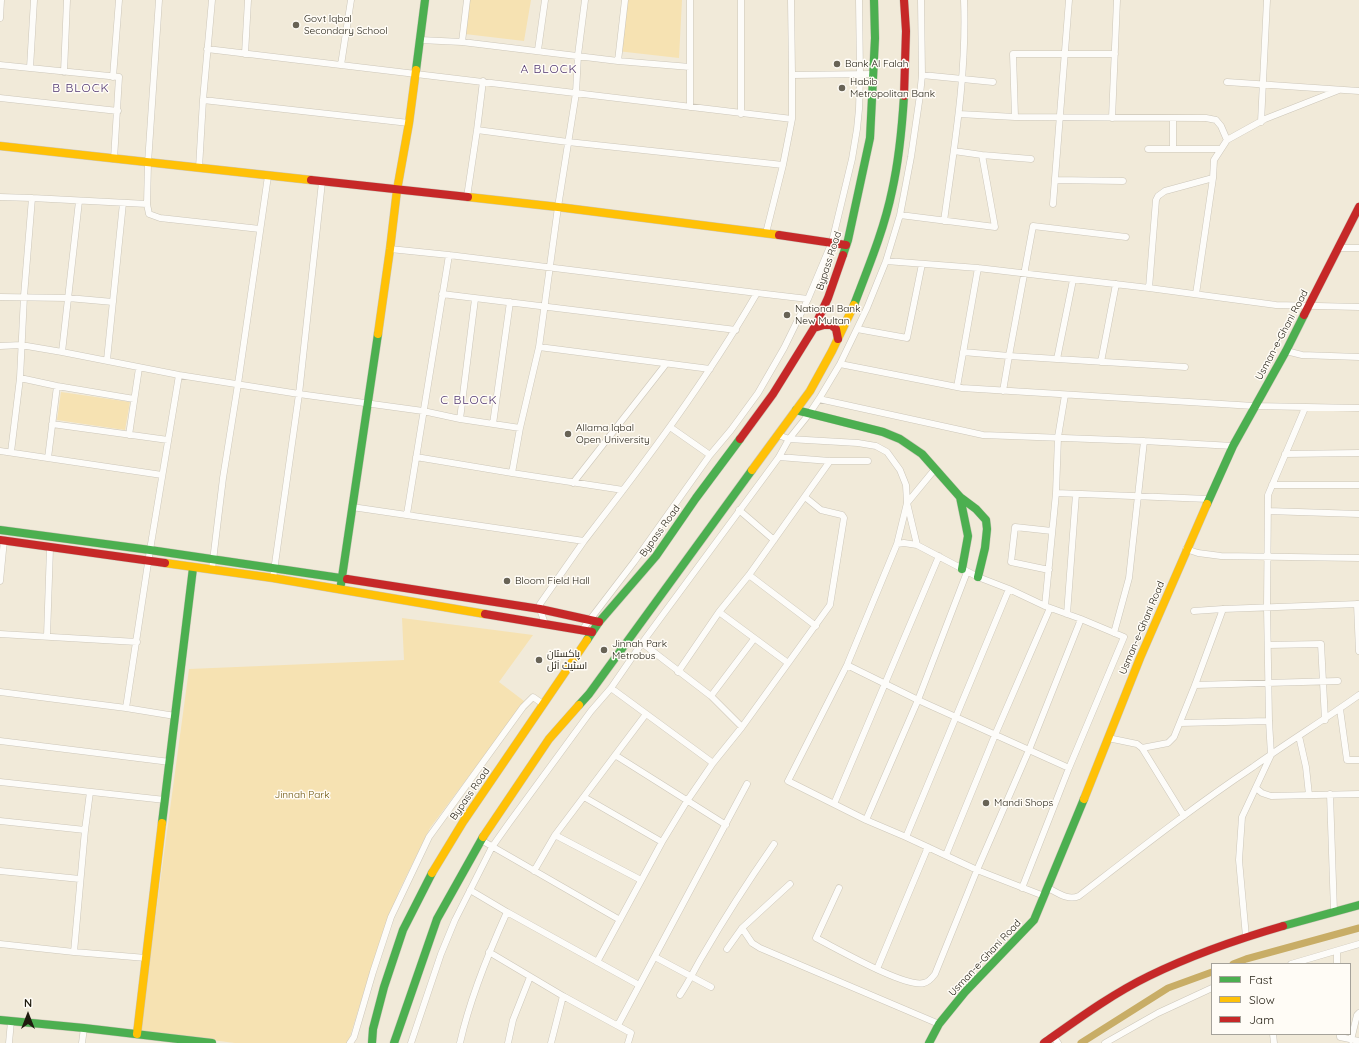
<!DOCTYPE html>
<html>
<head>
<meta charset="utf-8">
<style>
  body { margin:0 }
  #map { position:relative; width:1359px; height:1043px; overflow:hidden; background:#f1ead9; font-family:Quicksand,sans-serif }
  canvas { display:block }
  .legend { position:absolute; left:1211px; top:963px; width:140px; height:72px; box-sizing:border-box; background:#fffcf6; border:1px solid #a5a29a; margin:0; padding:5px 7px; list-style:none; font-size:12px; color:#1f1b0f }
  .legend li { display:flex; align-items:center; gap:8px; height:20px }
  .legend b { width:20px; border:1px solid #a5a29a }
  .north { position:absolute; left:8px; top:995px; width:40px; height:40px; -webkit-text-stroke:3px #fffcf6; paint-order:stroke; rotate:0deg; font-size:11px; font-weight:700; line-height:16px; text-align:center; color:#1f1b0f }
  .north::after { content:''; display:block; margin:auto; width:14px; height:18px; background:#1f1b0f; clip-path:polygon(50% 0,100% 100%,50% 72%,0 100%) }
</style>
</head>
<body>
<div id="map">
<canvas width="1359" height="1043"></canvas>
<ul class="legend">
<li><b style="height:5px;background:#4caf50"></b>Fast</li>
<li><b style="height:5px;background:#ffc107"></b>Slow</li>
<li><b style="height:5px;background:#c62828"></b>Jam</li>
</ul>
<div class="north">N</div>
</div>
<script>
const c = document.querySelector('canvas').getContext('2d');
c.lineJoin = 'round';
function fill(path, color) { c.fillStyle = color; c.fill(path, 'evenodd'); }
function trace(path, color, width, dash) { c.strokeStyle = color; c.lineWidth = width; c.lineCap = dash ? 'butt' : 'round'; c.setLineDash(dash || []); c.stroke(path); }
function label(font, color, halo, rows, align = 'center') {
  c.font = font + ' Quicksand,Cairo,sans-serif'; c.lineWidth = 3; c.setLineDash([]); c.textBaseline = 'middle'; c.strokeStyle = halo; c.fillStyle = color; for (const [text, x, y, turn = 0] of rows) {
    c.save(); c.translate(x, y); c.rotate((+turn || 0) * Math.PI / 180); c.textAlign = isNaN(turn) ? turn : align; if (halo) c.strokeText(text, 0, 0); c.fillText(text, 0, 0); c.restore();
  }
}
const green = new Path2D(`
  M 468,0 L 531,0 L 524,41 L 465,34 Z
  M 622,0 L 682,0 L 679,58 L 617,51 Z
  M 61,392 L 130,402 L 125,430 L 57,420 Z
  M 402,618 L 533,635 L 499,682 L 524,701 L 520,708 L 430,828 L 399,891 L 373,972 L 369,975 L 348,1043 L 235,1043 L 140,1031 L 189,669 L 404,660 Z`);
const canal = new Path2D(`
  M 1233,964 L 1246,959 L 1359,928
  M 1081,1043 L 1168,988 L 1212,972`);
const street = new Path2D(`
  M 159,0 L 148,163 L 147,204 L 149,214 L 160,218 L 260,229
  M 741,0 L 741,114
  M 0,18 L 1,0
  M 420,40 L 462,42 L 618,61 L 690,67
  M 462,42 L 467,0
  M 207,49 L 792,119
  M 538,50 L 545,0
  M 245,54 L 248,0
  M 618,61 L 625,0
  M 0,65 L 119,77 L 114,159
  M 341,65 L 351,0
  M 30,68 L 34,0
  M 64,72 L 67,0
  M 792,75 L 873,74
  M 922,75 L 993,82
  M 113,77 L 119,0
  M 1227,82 L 1359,91
  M 0,98 L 118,111
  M 203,100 L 409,123
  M 690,107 L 690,0
  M 959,114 L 1015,117 L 1206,118 L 1216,120 L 1221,126 L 1227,140
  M 1015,117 L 1013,54 L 1115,54
  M 1112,118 L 1117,0
  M 1261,122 L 1267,0
  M 477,130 L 568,142 L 783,165
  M 1148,149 L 1220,149
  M 1173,149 L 1173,118
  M 954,151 L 982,155 L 1031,159
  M 199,168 L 203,100 L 212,0
  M 1055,180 L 1123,181
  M 0,197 L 32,198 L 147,204
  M 467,197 L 477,130 L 483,81
  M 1053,204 L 1069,0
  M 900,215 L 995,227 L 982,155
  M 944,221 C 954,147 967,75 964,0
  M 766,233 L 783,165 L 792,119 L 792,75 L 791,0
  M 1339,248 L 1359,248
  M 390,249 L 449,255 L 757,293
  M 886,261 L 978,268 L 1149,288 L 1276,305 L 1359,307
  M 1149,288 L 1156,200 L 1158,196 L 1165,191 L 1213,178
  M 442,294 L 736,330
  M 1196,294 L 1213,178 L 1214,160 L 1227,140 L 1265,119 L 1339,90
  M 0,297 L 68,298 L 113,302
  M 857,329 L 907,338 L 922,264
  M 0,346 L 21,345 L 62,352 L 179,375 L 299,394 L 423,411 L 460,419 L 520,428
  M 539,347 L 710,369
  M 1286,351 L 1302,355 L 1359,357
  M 62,352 L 79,201
  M 963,352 L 1009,356 L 1185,367
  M 1057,359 L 1073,280
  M 107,360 L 123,203
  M 1101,362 L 1116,284
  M 840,364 L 962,388 L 1254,406 L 1359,408
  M 20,378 L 57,386 L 134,399
  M 957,387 L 978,268
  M 1003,391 L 1009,356 L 1033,226 L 1126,237
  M 819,399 L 983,435 L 1144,441 L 1233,446
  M 460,419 L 475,299
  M 52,424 L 168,440
  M 493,424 L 510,302
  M 670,427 L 710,455
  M 129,435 L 139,368
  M 778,435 L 789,439 L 858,443 L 876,446 L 887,452 L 900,470 L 906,485 L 907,503 L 917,545
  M 0,451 L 162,475
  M 11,452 L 20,378 L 24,296 L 32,198
  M 1285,454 L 1359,453
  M 416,457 L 512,473 L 520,428 L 539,347 L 558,207 L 576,93 L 578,55 L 585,0
  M 779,457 L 830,461 L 868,461
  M 48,458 L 57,386
  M 512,473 L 623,490
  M 573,483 L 666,364
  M 1272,485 L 1359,485
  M 1056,493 L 1209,499
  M 352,507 L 584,541 C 646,461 706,381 757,293 L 808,299
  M 739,510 L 774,540
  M 1268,511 L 1359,514
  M 407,514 L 449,255
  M 897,544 L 907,503 L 935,469
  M 1186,549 L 1198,553 L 1221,556 L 1359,558
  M 212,569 L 223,478 L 238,384 L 268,176
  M 1049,570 L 1011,562 L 1015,527 L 1052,531
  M 749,575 L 816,626
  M 273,578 L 299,394 L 322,182
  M 0,581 L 4,540
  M 1357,604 L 1359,651
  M 1045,606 L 1056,493 L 1058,437 L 1065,395
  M 1194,611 L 1223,609 L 1359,604
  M 719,612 L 788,663
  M 1067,614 L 1076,494
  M 545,624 L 540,609 L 540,604 L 584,541
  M 582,630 L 634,562 L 710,455 L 731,430 L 758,393 L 784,348 L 808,299 L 832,242 L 852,159 L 857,129 L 859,109 L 860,74 L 859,0
  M 1114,633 L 1129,578 L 1144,441
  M 0,634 L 137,642
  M 47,636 L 50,548
  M 642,643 L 711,696 L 742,727
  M 1268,645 L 1321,644 L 1325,720
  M 847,665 L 918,700 L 1069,768
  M 678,672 L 719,612 L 749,575 L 830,461
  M 1195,685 L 1338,681
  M 611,688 L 713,763
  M 0,692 L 126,708 L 175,716
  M 711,696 L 754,639
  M 126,708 L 150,550 L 179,375
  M 1340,709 L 1347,760 L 1359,760
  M 1180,723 L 1269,721
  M 1299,736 L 1306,767 L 1309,795
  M 1108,738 L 1137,744 L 1142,748 L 1184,816
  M 0,741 L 170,762
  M 1142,748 L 1168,743 L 1174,737 L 1195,685 L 1223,609
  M 615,755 L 726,825
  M 0,782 L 165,800
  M 1256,788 L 1262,793 L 1271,796 L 1359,794
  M 1330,794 L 1334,912
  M 584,797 L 662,842
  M 834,804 L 939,556
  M 866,820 L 918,700 L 967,572
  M 0,821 L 85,830
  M 555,835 L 641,880
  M 906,837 L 1009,589
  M 481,840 L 620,920
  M 946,855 L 995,735 L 1050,608
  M 0,871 L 80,879
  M 534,871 L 555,835 L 646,714
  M 839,888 L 816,938 C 836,948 905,988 924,983 C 929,982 932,978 935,974 L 977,870 L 1029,750 L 1081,619
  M 1022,888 L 1069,768 L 1124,637 L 1081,619 L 1045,606 L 1009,589 L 978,577 L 917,545 L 904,543 L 897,544 L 847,665 L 788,781 L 866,820 L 906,837 L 977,870 L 1044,896
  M 1048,888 C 1058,893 1068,901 1079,896 C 1136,852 1193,807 1253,767 C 1288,742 1324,720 1359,695
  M 470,890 L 507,912 L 639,985
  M 742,928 L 752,943 L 760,948 L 939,1024
  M 1246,937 L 1239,860 L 1242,817 L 1271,755 L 1269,721 L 1267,607 L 1268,495 L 1305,408
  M 0,944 L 74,952 L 146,958
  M 727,949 L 742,928 L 790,884
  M 1337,951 L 1337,964
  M 74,952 L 85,830 L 90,792
  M 489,952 L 563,996 L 631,1033 L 628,1043
  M 655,957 L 711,987
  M 597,962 L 662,842 L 687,801 L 713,763 L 742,727 L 830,605 L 844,518 L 842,515 L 821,510 L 805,497
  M 1291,964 L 1359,944
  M 877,969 L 928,847
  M 680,995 C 689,982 695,968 703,955 C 725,917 749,880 774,844
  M 618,1025 L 747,784
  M 1273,1034 L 1274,1043
  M 1340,1034 L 1340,1037 L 1359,1041
  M 1053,1036 L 1058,1043
  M 1351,1040 L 1357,1015 L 1359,1013
  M 9,1043 L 11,1021
  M 82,1043 L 84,1028
  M 350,1043 L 354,1037 L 373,972 L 391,917 L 429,837 L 523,707 L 533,697 L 543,704
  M 411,1043 L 441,954 L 455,920 L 492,847 L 509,823 L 591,711 L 611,688 L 642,643 L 779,457 L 789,439 L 809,414 L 819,399 L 840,364 L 867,308 L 886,261 L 900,215 L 911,157 L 920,95 L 922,75 L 921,0
  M 460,1043 C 470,998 488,954 507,912
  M 508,1043 L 513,1020 L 530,977
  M 551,1043 L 563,996
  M 1105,1043 L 1158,1013 L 1212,988`);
const fast = new Path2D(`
  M 416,70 L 425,0
  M 843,255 L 848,240 L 870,138 L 875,38 L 874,0
  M 854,305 C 868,268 884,230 892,191 C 899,160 902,128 904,96
  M 796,410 L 883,432 L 900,439 L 922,454 L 960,497 L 976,509 L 986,520 L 987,529 L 985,548 L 978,577
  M 960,497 L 968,536 L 962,569
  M 1207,504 L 1233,446 L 1286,351 L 1304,315
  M 0,530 L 150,550 L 347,579
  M 341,584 L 378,334
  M 587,640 L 599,622 L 656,556 L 696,498 L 740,439
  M 579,705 L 589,694 L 752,470
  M 162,823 L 193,568
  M 1283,926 L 1359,905
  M 0,1020 L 84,1028 L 212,1043
  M 372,1043 L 373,1029 L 384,987 L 403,930 L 432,873
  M 394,1043 L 437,919 L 483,837
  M 929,1043 L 939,1024 L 965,992 L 1034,920 L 1084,799`);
const slow = new Path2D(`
  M 0,146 L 311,180
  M 468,197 L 558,207 L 779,235
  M 378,334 L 390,249 L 397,190 L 409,123 L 416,70
  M 752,470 L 810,391 L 832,351 L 854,305
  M 165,563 L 273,578 L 485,614
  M 1084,799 L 1140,658 L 1207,504
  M 483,837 L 549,739 L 579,705
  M 432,873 L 463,822 L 587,640
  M 137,1034 L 162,823`);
const jam = new Path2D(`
  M 904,0 L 906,31 L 904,96
  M 311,180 L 468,197
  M 779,235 L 846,245
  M 1304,315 L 1359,207
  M 814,328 L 824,325 L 831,325 L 836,329 L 838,339
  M 740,439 L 773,394 L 814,328 L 828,298 L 843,255
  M 0,540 L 165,563
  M 347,579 L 540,609 L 599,622
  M 485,614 L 592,632
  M 1044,1043 C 1078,1019 1112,994 1149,976 C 1192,955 1238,939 1283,926`);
const markers = [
  [296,25,4,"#686356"],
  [837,64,4,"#686356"],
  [842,88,4,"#686356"],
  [787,315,4,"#686356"],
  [568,434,4,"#686356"],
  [507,581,4,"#686356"],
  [604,650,4,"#686356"],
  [539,660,4,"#686356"],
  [986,803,4,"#686356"]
];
const poiNames = [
  ["Govt Iqbal",304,19],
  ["Secondary School",304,31],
  ["Bank Al Falah",845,64],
  ["Habib",850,82],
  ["Metropolitan Bank",850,94],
  ["National Bank",795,309],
  ["New Multan",795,321],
  ["Allama Iqbal",576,428],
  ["Open University",576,440],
  ["Bloom Field Hall",515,581],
  ["Jinnah Park",612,644],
  ["Metrobus",612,656],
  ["پاکستان",547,654],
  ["اسٹیٹ آئل",547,666],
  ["Mandi Shops",994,803]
];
const streetNames = [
  ["Bypass Road",829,261,-72],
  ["Usman-e-Ghani Road",1282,335,-62],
  ["Bypass Road",660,531,-54],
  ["Usman-e-Ghani Road",1142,628,-67],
  ["Bypass Road",470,794,-55],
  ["Usman-e-Ghani Road",985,958,-47]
];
const parkNames = [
  ["Jinnah Park",302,795]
];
const quarterNames = [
  ["A BLOCK",549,69],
  ["B BLOCK",81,88],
  ["C BLOCK",469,400]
];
fill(green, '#f6e2b2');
trace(canal, '#c8ad66', 7);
trace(street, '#ccc6b9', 7);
trace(fast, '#ccc6b9', 9);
trace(slow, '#ccc6b9', 9);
trace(jam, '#ccc6b9', 9);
trace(street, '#fdfcf9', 6);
trace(fast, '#4caf50', 8);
trace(slow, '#ffc107', 8);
trace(jam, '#c62828', 8);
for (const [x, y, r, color] of markers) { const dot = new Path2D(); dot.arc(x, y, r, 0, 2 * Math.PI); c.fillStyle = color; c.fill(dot); trace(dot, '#fffcf6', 1.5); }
label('10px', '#1f1b0f', '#fffcf6', poiNames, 'left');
label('10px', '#1f1b0f', '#fffcf6', streetNames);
label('10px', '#6a5108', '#fffcf6', parkNames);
c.letterSpacing = '1px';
label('12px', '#4f3570', '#fffcf6', quarterNames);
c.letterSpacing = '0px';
</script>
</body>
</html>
